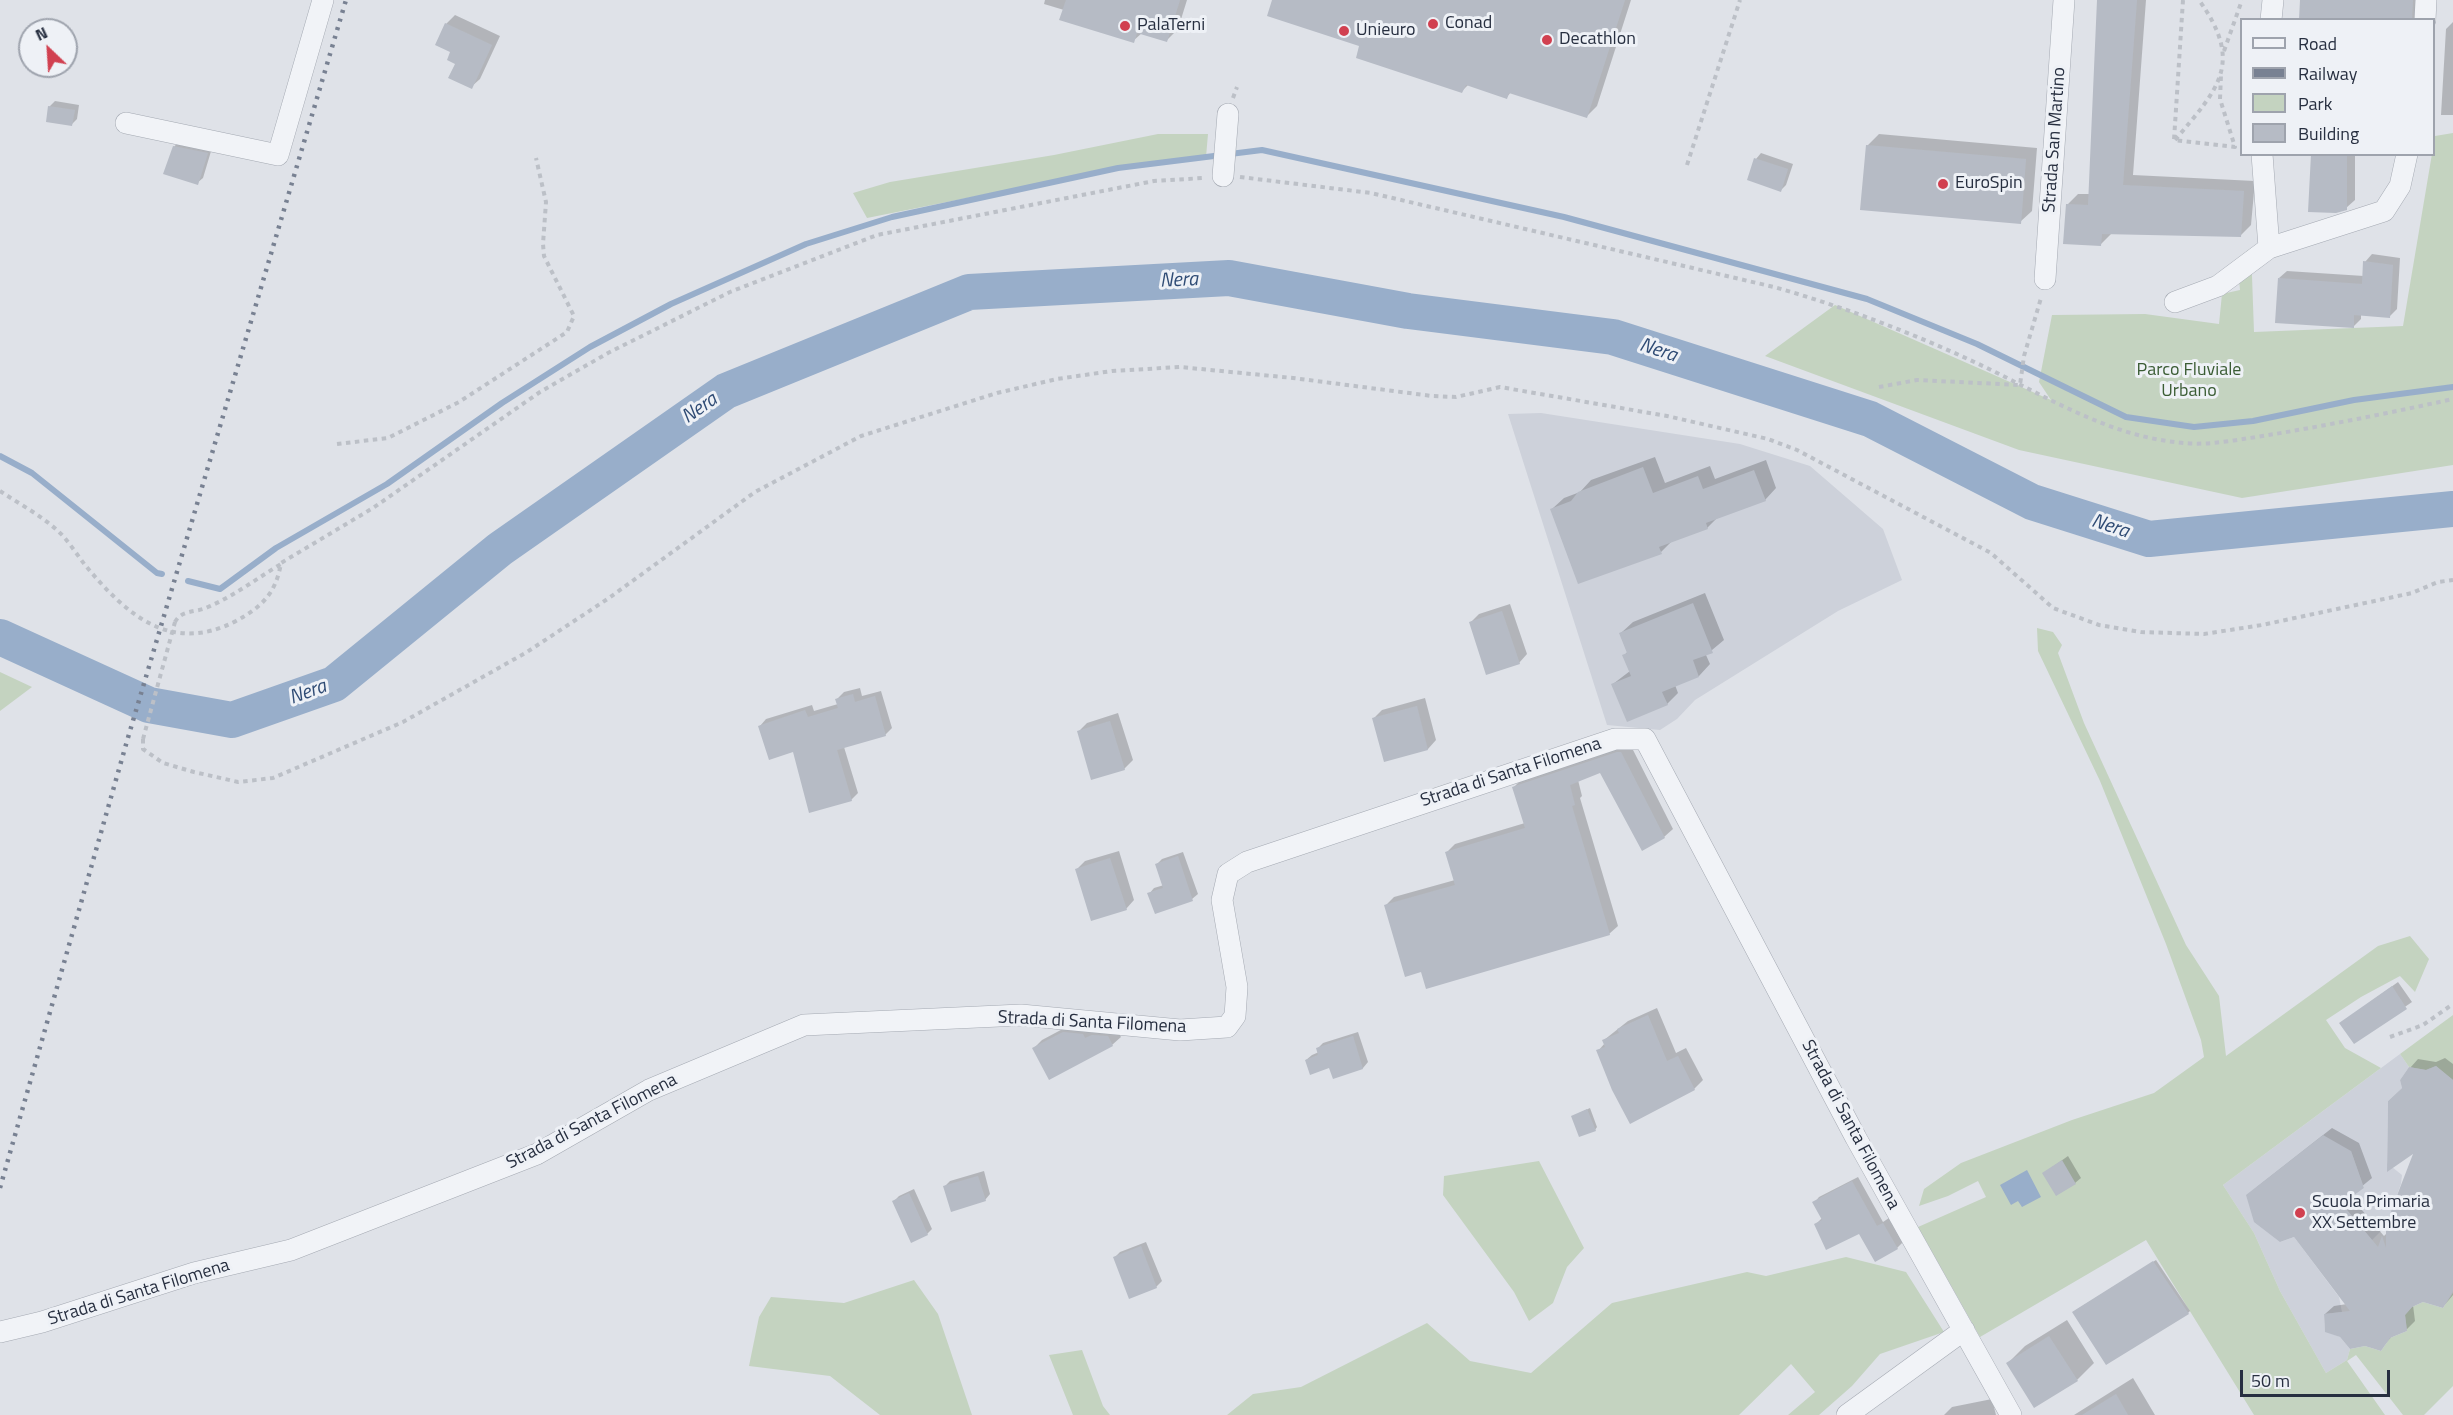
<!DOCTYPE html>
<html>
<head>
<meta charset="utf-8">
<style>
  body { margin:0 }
  #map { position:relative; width:2453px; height:1415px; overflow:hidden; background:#dfe2e8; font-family:"Titillium Web",sans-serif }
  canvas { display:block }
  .legend { position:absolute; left:2240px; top:18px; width:195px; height:138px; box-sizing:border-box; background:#eef1f6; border:2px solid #9ea3ad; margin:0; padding:8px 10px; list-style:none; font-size:18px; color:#272f40 }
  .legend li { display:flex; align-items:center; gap:12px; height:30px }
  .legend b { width:30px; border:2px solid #9ea3ad }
  .north { position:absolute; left:18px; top:18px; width:60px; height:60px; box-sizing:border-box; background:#eef1f6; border:2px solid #9ea3ad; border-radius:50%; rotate:335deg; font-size:16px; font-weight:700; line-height:24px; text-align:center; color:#272f40 }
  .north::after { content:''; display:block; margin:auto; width:21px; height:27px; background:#d14050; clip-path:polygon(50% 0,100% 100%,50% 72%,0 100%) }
  .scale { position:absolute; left:2240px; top:1370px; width:150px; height:27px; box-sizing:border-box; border:3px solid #272f40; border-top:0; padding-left:8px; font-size:18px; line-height:21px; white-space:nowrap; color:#272f40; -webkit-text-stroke:4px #eef1f6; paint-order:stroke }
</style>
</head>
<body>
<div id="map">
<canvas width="2453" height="1415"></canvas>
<ul class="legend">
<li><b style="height:8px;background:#f1f3f7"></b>Road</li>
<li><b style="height:8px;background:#788192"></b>Railway</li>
<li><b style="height:16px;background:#c4d3c0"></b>Park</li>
<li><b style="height:16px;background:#b6bbc5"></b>Building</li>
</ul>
<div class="north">N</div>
<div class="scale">50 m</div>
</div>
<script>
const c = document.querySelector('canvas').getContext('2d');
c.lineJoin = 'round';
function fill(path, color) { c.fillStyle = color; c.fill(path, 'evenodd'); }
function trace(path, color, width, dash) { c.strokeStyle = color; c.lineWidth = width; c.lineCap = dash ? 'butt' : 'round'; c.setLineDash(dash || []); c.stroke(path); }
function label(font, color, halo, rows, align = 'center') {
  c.font = font + ' "Titillium Web",sans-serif'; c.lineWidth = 6; c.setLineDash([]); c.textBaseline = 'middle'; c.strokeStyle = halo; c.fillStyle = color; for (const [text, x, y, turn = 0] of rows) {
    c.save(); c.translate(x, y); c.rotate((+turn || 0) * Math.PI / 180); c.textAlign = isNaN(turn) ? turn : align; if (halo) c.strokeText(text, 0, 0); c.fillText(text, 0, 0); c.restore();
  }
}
const built = new Path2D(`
  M 1541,413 L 1740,444 L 1810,466 L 1883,529 L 1902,580 L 1838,611 L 1695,700 L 1677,719 L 1660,730 L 1607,725 L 1508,414 Z
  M 2400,1054 L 2409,1067 L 2400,1080 L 2402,1088 L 2388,1101 L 2387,1163 L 2402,1175 L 2401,1184 L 2385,1227 L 2372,1240 L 2342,1204 L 2364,1188 L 2351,1151 L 2280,1242 L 2294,1237 L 2339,1297 L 2342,1312 L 2324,1314 L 2325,1331 L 2340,1337 L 2350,1349 L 2347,1360 L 2326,1373 L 2280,1291 L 2254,1233 L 2223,1185 Z`);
const green = new Path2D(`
  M 2453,133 L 2453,465 L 2242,498 L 2019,450 L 1765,356 L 1835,305 L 2051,400 L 2039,382 L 2052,315 L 2145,314 L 2219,324 L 2222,294 L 2240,290 L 2237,259 L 2251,248 L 2254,332 L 2403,326 L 2435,136 Z
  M 1158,134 L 1208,134 L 1206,157 L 1077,176 L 867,218 L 853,193 L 890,182 L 1054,155 Z
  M 2037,628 L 2053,632 L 2062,645 L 2058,653 L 2084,723 L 2186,945 L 2219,996 L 2226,1056 L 2378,946 L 2410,936 L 2429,959 L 2415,992 L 2400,976 L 2361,997 L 2326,1020 L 2345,1048 L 2381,1068 L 2223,1185 L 2254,1233 L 2280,1291 L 2326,1373 L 2347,1360 L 2350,1349 L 2365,1346 L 2381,1351 L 2390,1338 L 2407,1331 L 2405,1315 L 2412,1307 L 2423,1302 L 2443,1308 L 2453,1293 L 2453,1386 L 2424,1415 L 2403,1415 L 2356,1355 L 2347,1361 L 2385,1415 L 2254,1415 L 2146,1240 L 1980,1337 L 1918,1227 L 1986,1197 L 1978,1181 L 1948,1196 L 1919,1206 L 1924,1189 L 1961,1163 L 2072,1120 L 2154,1093 L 2204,1057 L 2201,1040 L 2166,944 L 2100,781 L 2038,651 Z
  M 0,672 L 32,687 L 0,711 Z
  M 2453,1015 L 2453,1080 L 2436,1066 L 2426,1070 L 2409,1067 L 2400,1054 Z
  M 1539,1161 L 1584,1248 L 1567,1267 L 1553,1303 L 1529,1321 L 1514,1292 L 1443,1195 L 1444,1176 Z
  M 1846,1257 L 1906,1272 L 1944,1332 L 1880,1354 L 1852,1386 L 1819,1415 L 1788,1415 L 1815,1392 L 1791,1364 L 1739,1415 L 1227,1415 L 1253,1394 L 1301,1387 L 1427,1323 L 1470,1361 L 1531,1373 L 1612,1303 L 1747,1272 L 1766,1276 Z
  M 914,1280 L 938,1314 L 972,1415 L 880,1415 L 830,1376 L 749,1366 L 759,1317 L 771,1297 L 844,1303 Z
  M 1082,1350 L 1103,1406 L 1110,1415 L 1073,1415 L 1049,1355 Z`);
const water = new Path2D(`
  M 2027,1170 L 2041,1197 L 2022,1207 L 2018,1201 L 2011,1205 L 2000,1185 Z`);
const shadow = new Path2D(`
  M 1045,0 L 1187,0 L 1178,29 L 1167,40 L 1142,33 L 1133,41 L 1064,10 L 1044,4 Z
  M 1274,0 L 1631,0 L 1597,106 L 1586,117 L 1511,92 L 1507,97 L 1469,84 L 1462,91 L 1361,45 Z
  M 2098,0 L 2146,0 L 2133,175 L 2255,181 L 2251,225 L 2240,236 L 2112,233 L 2101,244 L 2067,205 L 2078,194 L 2090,194 Z
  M 2302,0 L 2421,0 L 2424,20 L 2301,20 Z
  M 455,15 L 500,36 L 480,79 L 471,87 L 457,63 L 452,51 L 446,24 Z
  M 2453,22 L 2453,115 L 2441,115 L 2446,29 Z
  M 55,101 L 79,105 L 77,119 L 72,124 L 49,107 Z
  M 1879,134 L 2037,148 L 2032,211 L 2020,222 L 1867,146 Z
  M 179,141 L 212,148 L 203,178 L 197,183 L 174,147 Z
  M 1761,153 L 1793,164 L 1786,185 L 1781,190 L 1756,159 Z
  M 2312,154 L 2355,154 L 2355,200 L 2346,208 Z
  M 2372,254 L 2400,258 L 2397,309 L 2389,317 L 2361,314 L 2361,319 L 2353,327 L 2279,278 L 2287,271 L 2364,276 L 2365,262 Z
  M 1655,457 L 1665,483 L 1710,466 L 1715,479 L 1766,460 L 1776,488 L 1765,500 L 1717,518 L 1707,528 L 1672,541 L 1661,552 L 1552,509 L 1564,498 L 1580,492 L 1591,480 Z
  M 1705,593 L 1724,640 L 1706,655 L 1710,664 L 1699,676 L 1675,685 L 1678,693 L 1667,704 L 1613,684 L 1630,671 L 1624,656 L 1628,651 L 1621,633 L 1633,622 Z
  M 1510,604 L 1527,654 L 1519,663 L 1471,622 L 1479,614 Z
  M 860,688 L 862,696 L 881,691 L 892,728 L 885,735 L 844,747 L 858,793 L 851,800 L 794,750 L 760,726 L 766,719 L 812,705 L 814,711 L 838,704 L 837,699 L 844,692 Z
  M 1425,698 L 1436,740 L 1428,749 L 1385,760 L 1374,718 L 1382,710 Z
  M 1118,713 L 1133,760 L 1124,769 L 1078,732 L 1087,723 Z
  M 1630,744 L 1673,829 L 1664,837 L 1601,771 L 1578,780 L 1582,796 L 1580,798 L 1618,926 L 1609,934 L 1422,970 L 1385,906 L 1394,897 L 1455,880 L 1447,852 L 1455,844 L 1525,823 L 1514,787 L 1522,779 Z
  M 1119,851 L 1134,900 L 1126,909 L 1076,870 L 1085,861 Z
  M 1183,852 L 1198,894 L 1192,899 L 1149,894 L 1154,888 L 1164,885 L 1157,864 L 1162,859 Z
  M 2398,982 L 2412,1002 L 2354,1042 L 2341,1023 Z
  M 1657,1008 L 1676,1053 L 1686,1048 L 1703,1080 L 1694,1089 L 1630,1122 L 1598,1051 L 1605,1043 L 1604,1040 L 1628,1021 Z
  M 1072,1024 L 1116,1028 L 1121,1037 L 1112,1045 L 1034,1048 L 1042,1040 Z
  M 1358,1032 L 1368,1062 L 1363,1068 L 1334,1077 L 1330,1067 L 1306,1060 L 1312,1055 L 1319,1052 L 1318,1048 L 1323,1043 Z
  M 2445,1058 L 2453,1064 L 2453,1295 L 2443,1307 L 2423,1300 L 2413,1305 L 2415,1321 L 2406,1330 L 2393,1335 L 2381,1349 L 2325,1314 L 2334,1306 L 2347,1304 L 2257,1187 L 2332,1128 L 2359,1143 L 2372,1178 L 2350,1196 L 2384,1236 L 2388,1232 L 2416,1150 L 2404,1087 L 2410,1068 L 2418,1059 L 2436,1062 Z
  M 1590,1108 L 1597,1127 L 1595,1130 L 1573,1116 Z
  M 2068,1156 L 2081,1178 L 2075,1183 L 2044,1173 Z
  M 984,1171 L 990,1194 L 985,1200 L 945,1186 L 950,1181 Z
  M 1858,1177 L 1883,1222 L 1889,1218 L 1903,1242 L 1897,1248 L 1860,1232 L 1816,1224 L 1822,1218 L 1814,1203 L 1819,1197 Z
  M 914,1189 L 932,1229 L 927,1234 L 894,1201 L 899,1196 Z
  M 1146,1242 L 1162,1281 L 1156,1287 L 1115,1257 L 1120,1252 Z
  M 2156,1260 L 2190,1311 L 2188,1313 L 2076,1310 Z
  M 2067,1320 L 2094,1363 L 2077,1380 L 2008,1363 L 2025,1346 Z
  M 2133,1378 L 2155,1415 L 2074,1415 Z
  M 1992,1399 L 1996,1415 L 1944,1415 L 1952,1407 Z`);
const stream = new Path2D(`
  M 0,456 L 32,473 L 157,573 L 162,574
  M 188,581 L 220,589 L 276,548 L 387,484 L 502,403 L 590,347 L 671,304 L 806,244 L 892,217 L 1118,168 L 1262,150 L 1564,217 L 1867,299 L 1977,344 L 2126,417 L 2194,427 L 2253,421 L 2354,400 L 2453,387`);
const river = new Path2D(`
  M 0,637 L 149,705 L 232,720 L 334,684 L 500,549 L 726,391 L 969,292 L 1229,278 L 1408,311 L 1613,337 L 1870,419 L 2032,502 L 2149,539 L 2453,509`);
const building = new Path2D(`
  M 1066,0 L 1180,0 L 1167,42 L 1137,33 L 1134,43 L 1059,20 Z
  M 1272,0 L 1625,0 L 1587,118 L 1509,93 L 1507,99 L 1466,85 L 1462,93 L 1356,58 L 1359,46 L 1267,16 Z
  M 2097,0 L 2137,0 L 2123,185 L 2244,191 L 2241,237 L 2102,234 L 2101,246 L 2063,244 L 2066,204 L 2088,205 Z
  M 2300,0 L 2413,0 L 2412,20 L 2299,20 Z
  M 445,23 L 492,45 L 472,89 L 448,78 L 455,64 L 447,60 L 450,52 L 435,45 Z
  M 48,106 L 75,110 L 72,126 L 46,122 Z
  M 1866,145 L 2026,159 L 2021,224 L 1860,210 Z
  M 173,146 L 208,153 L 198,185 L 163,174 Z
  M 2311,154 L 2347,154 L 2347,210 L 2336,213 L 2308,212 Z
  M 1754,158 L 1788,169 L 1781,192 L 1747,180 Z
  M 2363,261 L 2393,265 L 2390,318 L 2354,315 L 2354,328 L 2275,323 L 2278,278 L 2362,284 Z
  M 1643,467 L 1653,493 L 1698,476 L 1703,489 L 1754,470 L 1766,501 L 1706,523 L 1708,529 L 1659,547 L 1662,554 L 1578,584 L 1550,509 L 1571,501 L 1578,492 Z
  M 1693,603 L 1713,653 L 1693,660 L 1699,677 L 1662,692 L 1668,705 L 1627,722 L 1611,684 L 1631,676 L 1622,655 L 1627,653 L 1619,633 Z
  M 1502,611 L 1520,664 L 1486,675 L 1469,622 Z
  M 853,694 L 855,702 L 875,696 L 886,736 L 837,750 L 852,801 L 809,813 L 793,752 L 769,760 L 758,726 L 805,710 L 808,717 L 838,708 L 835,699 Z
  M 1417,706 L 1428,750 L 1384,762 L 1372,718 Z
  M 1110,721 L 1125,770 L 1091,780 L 1077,731 Z
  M 1617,752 L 1621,752 L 1665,838 L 1642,851 L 1600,773 L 1570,785 L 1575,805 L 1572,806 L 1610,935 L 1426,989 L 1421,972 L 1405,977 L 1384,905 L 1455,885 L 1445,852 L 1525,828 L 1512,787 Z
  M 1178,856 L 1193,901 L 1155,914 L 1147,893 L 1163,888 L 1155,864 Z
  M 1110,858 L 1127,910 L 1091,921 L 1075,869 Z
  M 2392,986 L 2407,1009 L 2354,1044 L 2339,1023 Z
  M 1648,1015 L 1667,1061 L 1678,1056 L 1695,1090 L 1630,1124 L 1612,1090 L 1596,1050 L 1605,1047 L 1602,1040 L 1619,1033 L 1617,1029 Z
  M 1063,1032 L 1083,1034 L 1085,1038 L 1092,1035 L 1108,1036 L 1113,1046 L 1049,1080 L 1032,1048 Z
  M 1353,1036 L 1363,1069 L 1333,1079 L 1329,1068 L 1310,1075 L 1305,1060 L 1318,1055 L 1316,1048 Z
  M 2436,1066 L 2453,1080 L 2453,1291 L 2443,1308 L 2423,1302 L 2412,1307 L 2405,1315 L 2407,1331 L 2390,1338 L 2381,1351 L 2365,1346 L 2350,1349 L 2340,1337 L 2325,1332 L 2324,1314 L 2350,1311 L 2294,1237 L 2280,1242 L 2254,1222 L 2246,1195 L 2323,1135 L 2351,1151 L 2364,1188 L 2342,1204 L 2378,1247 L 2382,1236 L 2386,1248 L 2386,1224 L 2413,1154 L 2387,1172 L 2388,1101 L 2402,1088 L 2400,1080 L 2409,1067 L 2426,1070 Z
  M 1587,1109 L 1596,1131 L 1579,1137 L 1571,1116 Z
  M 2062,1160 L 2076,1184 L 2056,1196 L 2042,1173 Z
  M 978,1176 L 986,1201 L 951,1212 L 943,1186 Z
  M 1852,1181 L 1877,1226 L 1883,1223 L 1898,1249 L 1875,1262 L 1859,1234 L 1826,1250 L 1814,1224 L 1822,1220 L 1812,1202 Z
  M 909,1193 L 928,1235 L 911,1243 L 892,1201 Z
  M 1141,1246 L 1157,1288 L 1129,1299 L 1113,1257 Z
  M 2153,1261 L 2189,1314 L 2106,1365 L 2072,1312 Z
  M 2049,1336 L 2078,1381 L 2034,1408 L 2006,1363 Z
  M 2116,1394 L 2128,1415 L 2082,1415 Z`);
const path = new Path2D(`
  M 2183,0 L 2174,140 L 2235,147 L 2220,99 L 2221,75
  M 2224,51 L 2242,0
  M 1233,98 L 1237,87
  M 2175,140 C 2219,88 2244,63 2199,0
  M 1687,165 L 1740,0
  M 1240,177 L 1371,193 L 1774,287 C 1841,306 1907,331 1970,360 C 2040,392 2106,437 2184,443 C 2211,446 2247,438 2275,434 C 2334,424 2394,412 2453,399
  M 1879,387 L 1917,380 L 2020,385 L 2024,356 L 2041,298
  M 337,444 L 388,438 L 459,402 L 567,332 L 574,316 L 544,256 L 543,244 L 546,202 L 536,158
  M 0,491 C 21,505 46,518 63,536 C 71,545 78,556 85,565 C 126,614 170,655 236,621 C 262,607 276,593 281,563 L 373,508 L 540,392 L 608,353 L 730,292 L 877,235 L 1154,181 L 1203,178
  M 175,622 C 182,609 196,613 208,607 C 234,596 256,579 281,564
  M 143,739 L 143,749 L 163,763 L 194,772 L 238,782 L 273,778 L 403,722 L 527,652 L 609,598 L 755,492 L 861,436 L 997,393 L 1057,379 L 1112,371 L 1180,367 L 1293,378 L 1432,396 L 1456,397 L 1500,387 L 1667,416 L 1768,439 L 1797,450 L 1991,553 L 2053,608 L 2099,625 L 2141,632 L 2204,634 L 2262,625 L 2412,593 L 2438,582 L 2453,580
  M 2390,1037 L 2423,1025 L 2453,1004`);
const street = new Path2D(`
  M 2271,20 L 2273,0
  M 2425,20 L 2426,0
  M 126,123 L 278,155 L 323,0
  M 2262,154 L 2269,248
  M 1223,176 L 1228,114
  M 2045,279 L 2064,0
  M 2175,302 L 2218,286 L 2269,248 L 2384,211 L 2400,186 L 2407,154
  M 0,1332 L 42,1322 L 194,1273 L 291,1250 L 537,1154 L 649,1090 L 804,1025 L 1021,1015 L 1180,1030 L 1227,1027 L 1235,1016 L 1237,987 L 1222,900 L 1228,874 L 1247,862 L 1615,739 L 1645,739 L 1856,1138 L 2011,1415
  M 1847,1415 L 1964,1330`);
const rail = new Path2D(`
  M 0,1188 L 127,741 L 346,0`);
const pathBridge = new Path2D(`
  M 143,739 L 175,622`);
const markers = [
  [1433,24,6,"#d14050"],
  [1125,26,6,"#d14050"],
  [1344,31,6,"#d14050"],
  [1547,40,6,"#d14050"],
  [1943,184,6,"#d14050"],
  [2300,1213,6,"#d14050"]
];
const poiNames = [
  ["Conad",1445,24],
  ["PalaTerni",1137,26],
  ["Unieuro",1356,31],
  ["Decathlon",1559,40],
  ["EuroSpin",1955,184],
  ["Scuola Primaria",2312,1203],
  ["XX Settembre",2312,1224]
];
const streetNames = [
  ["Strada San Martino",2055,140,-86],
  ["Strada di Santa Filomena",1511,773,-18],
  ["Strada di Santa Filomena",1092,1023,3],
  ["Strada di Santa Filomena",592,1122,-27],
  ["Strada di Santa Filomena",1850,1125,62],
  ["Strada di Santa Filomena",139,1293,-17]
];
const parkNames = [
  ["Parco Fluviale",2189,371],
  ["Urbano",2189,392]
];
const waterNames = [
  ["Nera",1179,281,-3],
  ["Nera",1658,351,18],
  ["Nera",700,409,-35],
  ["Nera",2110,527,18],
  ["Nera",308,693,-20]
];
fill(built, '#cdd1da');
fill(green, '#c4d3c0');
fill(water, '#98aeca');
fill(shadow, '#0003');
trace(stream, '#98aeca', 6);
trace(river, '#98aeca', 36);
fill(building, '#b6bbc5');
trace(street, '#a4a9b2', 22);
trace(path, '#bcc0c7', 4, [4.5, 4.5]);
trace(street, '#f1f3f7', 21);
trace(rail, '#788192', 4.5, [3, 6]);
trace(pathBridge, '#bcc0c7', 4, [4.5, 4.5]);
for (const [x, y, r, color] of markers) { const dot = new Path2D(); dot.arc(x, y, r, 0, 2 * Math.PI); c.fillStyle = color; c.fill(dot); trace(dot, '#eef1f6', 2); }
label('18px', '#272f40', '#eef1f6', poiNames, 'left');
label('18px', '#272f40', '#eef1f6', streetNames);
label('18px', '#3a5c34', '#eef1f6', parkNames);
label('italic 20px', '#304c75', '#eef1f6', waterNames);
</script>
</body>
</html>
